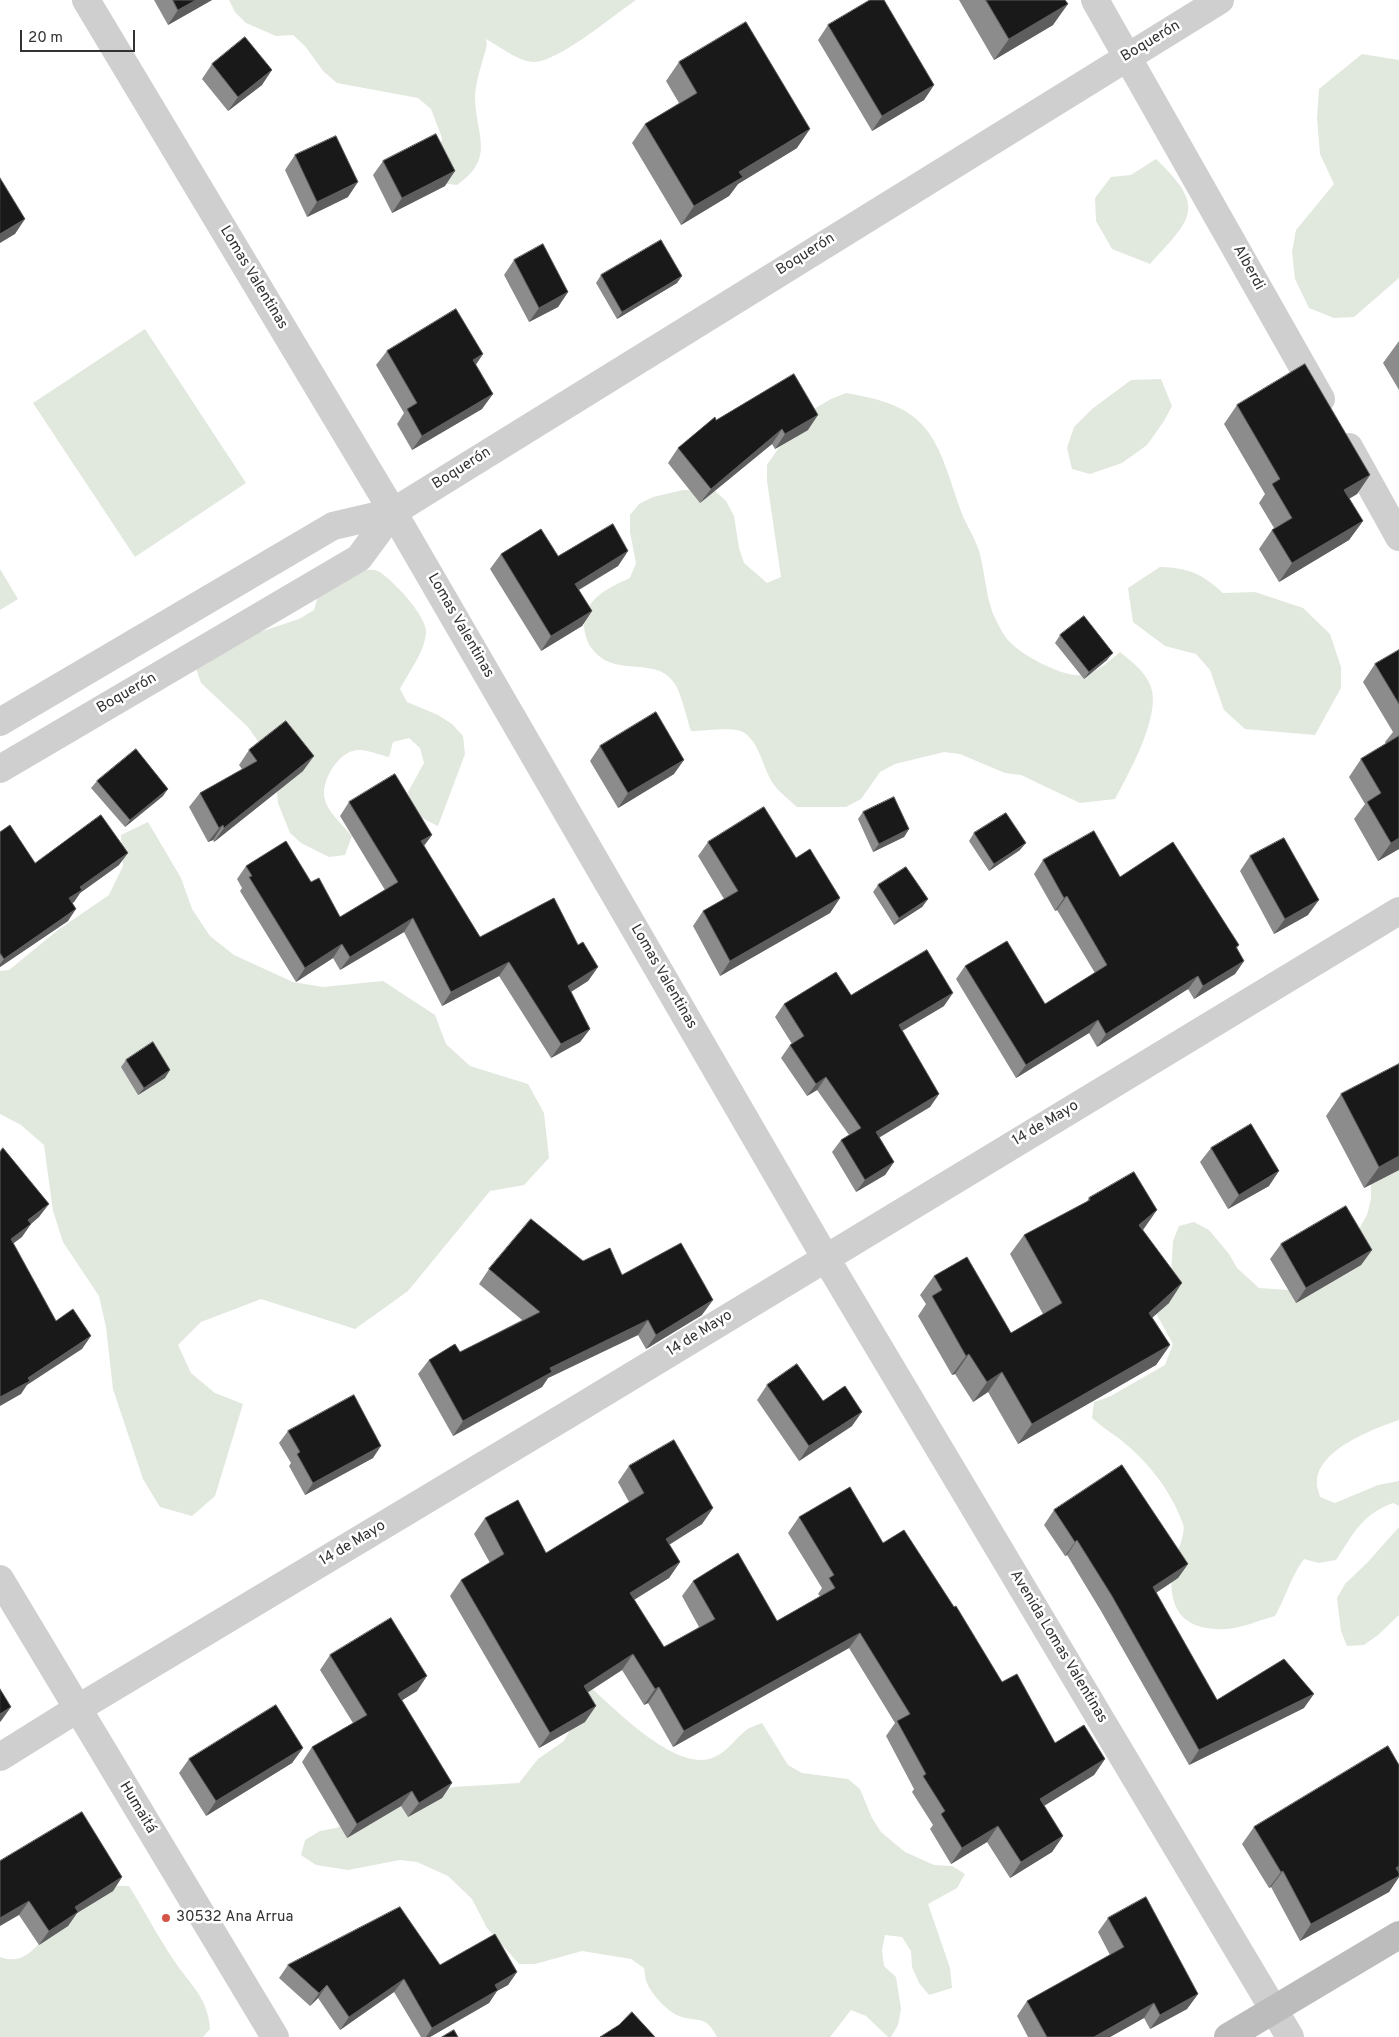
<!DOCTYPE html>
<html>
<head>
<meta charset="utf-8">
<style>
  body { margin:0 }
  #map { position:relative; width:1399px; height:2037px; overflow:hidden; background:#fff; font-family:Overpass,sans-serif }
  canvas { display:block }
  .scale { position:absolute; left:20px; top:30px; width:115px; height:22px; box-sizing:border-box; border:2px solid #323232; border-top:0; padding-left:6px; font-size:15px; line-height:18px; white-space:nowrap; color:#323232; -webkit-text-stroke:4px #fff; paint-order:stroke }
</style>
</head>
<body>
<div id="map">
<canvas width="1399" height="2037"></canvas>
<div class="scale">20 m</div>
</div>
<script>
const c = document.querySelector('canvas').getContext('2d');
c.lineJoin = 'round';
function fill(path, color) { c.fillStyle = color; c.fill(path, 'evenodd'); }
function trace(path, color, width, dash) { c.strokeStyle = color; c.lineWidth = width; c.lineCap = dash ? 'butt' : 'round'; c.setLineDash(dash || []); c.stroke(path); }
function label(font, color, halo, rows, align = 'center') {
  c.font = font + ' Overpass,sans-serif'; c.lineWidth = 5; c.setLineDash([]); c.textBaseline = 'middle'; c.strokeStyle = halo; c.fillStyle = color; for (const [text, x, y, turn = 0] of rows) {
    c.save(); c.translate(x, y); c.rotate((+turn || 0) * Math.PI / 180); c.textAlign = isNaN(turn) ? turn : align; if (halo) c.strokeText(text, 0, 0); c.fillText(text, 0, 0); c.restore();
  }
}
const green = new Path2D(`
  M 229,0 L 636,0 C 614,15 558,62 534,62 C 519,62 499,46 486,39 L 487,45 C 483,60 475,83 475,98 C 476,136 496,158 457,185 L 440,183 L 436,168 L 442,138 L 431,109 L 418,98 L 337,83 L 324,72 L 305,46 L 293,35 L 276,36 L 246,23 L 235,12 Z
  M 1362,54 L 1399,60 L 1399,278 L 1354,317 L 1334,318 L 1309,308 L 1295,279 L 1292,252 L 1296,230 L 1334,184 L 1320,154 L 1317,118 L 1319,89 Z
  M 1156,159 C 1207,208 1192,218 1150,264 L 1112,249 L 1096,221 L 1095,198 L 1111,177 L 1131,175 Z
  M 145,329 L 246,483 L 135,557 L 33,403 Z
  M 1161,379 L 1172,406 L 1164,421 L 1147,445 L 1122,463 L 1090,474 L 1072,469 L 1067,448 L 1074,427 L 1092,409 L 1131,380 Z
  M 846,393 C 878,399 908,404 929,433 C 943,453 951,483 959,506 C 964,522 974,535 979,551 C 985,571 986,600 995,618 C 999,626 1004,637 1011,643 C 1023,656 1065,678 1082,675 C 1097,673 1109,661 1120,652 C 1132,662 1145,671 1151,687 C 1161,716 1129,773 1115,799 L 1080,803 L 1021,775 L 1005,773 L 960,754 L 944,752 L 895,764 L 880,772 L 861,799 L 846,807 L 797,807 C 790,800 781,794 775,786 C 762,770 761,741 741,731 C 731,727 703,731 691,731 C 687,719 681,693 675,684 C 657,655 616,678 594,651 C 588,645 585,636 584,627 C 583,599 608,588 630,578 L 636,563 L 630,532 L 630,515 L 639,504 L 653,497 L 683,490 L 715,491 L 726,501 L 734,516 L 739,548 L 744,563 L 767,583 L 781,577 L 767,481 L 767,465 L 793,427 L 804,415 L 831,399 Z
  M 1160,567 C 1189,568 1201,573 1223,593 L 1255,592 L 1303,608 L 1330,634 L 1341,667 L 1341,688 L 1315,735 L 1245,729 L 1224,710 L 1210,670 L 1196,654 L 1165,646 L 1133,622 L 1128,588 Z
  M 0,569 L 18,599 L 0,610 Z
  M 359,570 C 365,570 373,569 378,571 C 392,579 428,617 426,633 C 424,653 409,672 400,689 L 407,702 L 438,715 L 452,724 L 463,736 L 465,754 L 438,826 C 418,816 413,814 408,792 L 424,763 L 420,748 L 409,738 L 393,742 L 389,757 C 380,755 368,750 359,750 C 340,750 323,777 324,795 C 325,810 343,825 352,836 L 345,855 L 329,857 L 301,843 L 290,833 L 278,803 L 274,769 L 267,754 L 248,727 L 201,683 L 196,668 L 236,640 L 299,619 L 314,610 L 319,593 Z
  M 148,822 L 181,878 L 192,909 L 210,936 L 234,955 L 293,982 L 323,987 L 383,981 L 435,1015 L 446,1044 L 470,1066 L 528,1084 L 544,1113 L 549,1158 L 524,1185 L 490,1191 L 408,1291 L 355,1329 L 261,1299 L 201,1322 L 178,1345 L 191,1373 L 215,1393 L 243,1404 L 215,1496 L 192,1516 L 160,1507 L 143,1479 L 113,1389 L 106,1327 L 99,1296 L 63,1242 L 53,1211 L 44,1145 L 21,1125 L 0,1114 L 0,971 L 9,970 L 58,930 L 109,895 L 123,866 L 121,835 Z
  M 1399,1149 L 1399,1420 C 1373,1429 1319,1449 1317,1481 C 1316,1486 1319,1492 1320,1497 L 1335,1503 L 1378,1485 L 1399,1481 L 1399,1506 L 1393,1503 C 1361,1515 1354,1533 1336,1560 L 1319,1563 L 1304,1559 C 1291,1576 1286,1597 1275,1616 C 1260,1620 1242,1628 1227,1629 C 1186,1631 1168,1613 1172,1572 C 1173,1560 1187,1534 1183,1524 C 1171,1490 1146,1459 1117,1437 C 1108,1431 1100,1425 1092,1418 L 1094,1402 L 1109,1397 L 1165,1365 L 1173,1344 L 1157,1315 L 1153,1300 L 1171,1274 L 1173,1241 L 1179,1226 L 1194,1222 L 1209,1230 L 1229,1254 L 1237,1268 L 1259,1288 L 1289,1290 L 1359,1229 L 1367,1215 L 1371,1199 L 1371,1183 Z
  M 1399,1527 L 1399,1615 L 1378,1635 L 1364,1645 L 1347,1646 L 1341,1631 L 1337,1598 L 1345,1584 L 1367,1563 Z
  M 587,1684 C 613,1707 671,1768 709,1759 C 725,1755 733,1741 745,1731 C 750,1727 757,1725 762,1723 L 788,1765 L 802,1773 L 848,1779 L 860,1789 L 872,1818 L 881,1832 L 905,1852 L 934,1865 L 952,1866 L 965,1874 L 957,1888 L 928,1904 L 950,1968 L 952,1988 L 929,1995 L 919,1983 L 912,1967 L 911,1951 L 902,1937 L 885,1935 L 882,1950 L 884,1966 L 896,1977 L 901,2009 L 898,2025 L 891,2037 L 888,2037 L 866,2016 L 851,2010 L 830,2037 L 717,2037 C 705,2014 699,2023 679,2016 C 667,2011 652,1995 647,1983 C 645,1979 645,1972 644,1968 L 631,1959 L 582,1951 L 535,1964 L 519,1964 L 487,1928 L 472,1899 L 448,1876 L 417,1862 L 400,1860 L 348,1870 L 316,1865 L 301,1855 L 305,1840 L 320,1831 L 336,1828 L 453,1787 L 519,1783 L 538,1759 L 564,1741 L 572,1726 Z
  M 129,1886 C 144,1910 157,1935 173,1959 C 190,1985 208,1997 210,2029 L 203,2037 L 0,2037 L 0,1957 C 29,1968 41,1937 58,1922 C 66,1915 105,1888 113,1887 C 118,1885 124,1886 129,1886 Z`);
const minor = new Path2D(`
  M 86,0 L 393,512 L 825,1257
  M 1095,0 L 1321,399
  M 1349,447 L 1399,537
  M 0,722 L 333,526 L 393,512 L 1220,0
  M 0,769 L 359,558 L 393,512
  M 0,1579 L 275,2037`);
const tertiary = new Path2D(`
  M 825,1257 L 1290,2037
  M 0,1757 L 77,1709 L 569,1414 L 1399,911`);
const secondary = new Path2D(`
  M 1228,2037 L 1399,1935`);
const wall = new Path2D(`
  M 154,0 L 212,0 L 168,25 Z
  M 959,0 L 1065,0 L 1053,25 L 994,60 Z
  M 828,25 L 934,85 L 924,100 L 872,131 L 818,40 Z
  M 679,62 L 797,148 L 738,184 L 729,196 L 681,225 L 632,143 L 645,124 L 679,103 L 666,81 Z
  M 212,64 L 262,85 L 228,111 L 202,79 Z
  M 295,155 L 348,197 L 307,217 L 285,170 Z
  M 383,161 L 445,186 L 392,213 L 373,175 Z
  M 514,260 L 568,292 L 558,307 L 529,322 L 504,275 Z
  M 601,275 L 677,283 L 617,319 L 596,283 Z
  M 1399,341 L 1399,390 L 1383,363 Z
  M 387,351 L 483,354 L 475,365 L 482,409 L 412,450 L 397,424 L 404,413 L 376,365 Z
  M 1237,405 L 1370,475 L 1357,494 L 1349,499 L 1363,521 L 1349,540 L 1279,582 L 1259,549 L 1272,530 L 1274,528 L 1259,503 L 1265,494 L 1224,424 Z
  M 716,420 L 808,430 L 775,449 L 772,444 L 700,503 L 668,463 L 678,448 Z
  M 628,551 L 618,566 L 579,590 L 592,611 L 582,626 L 541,651 L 490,569 L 501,554 L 558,556 Z
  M 1060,635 L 1107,660 L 1084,679 L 1055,643 Z
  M 1399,650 L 1399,849 L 1378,861 L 1354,819 L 1365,804 L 1349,777 L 1361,759 L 1386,744 L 1385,742 L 1393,732 L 1363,682 L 1375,664 Z
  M 600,746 L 674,774 L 618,808 L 590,761 Z
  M 249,750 L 303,771 L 214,842 L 213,840 L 208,842 L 189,807 L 200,793 L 242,769 L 239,765 Z
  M 97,781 L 163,796 L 125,827 L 91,788 Z
  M 349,802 L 432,835 L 424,846 L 480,937 L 578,945 L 598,967 L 588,981 L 571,992 L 590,1029 L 580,1042 L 551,1058 L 499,976 L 442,1006 L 404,932 L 340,970 L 333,958 L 296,982 L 240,891 L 242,888 L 237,879 L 246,866 L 311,882 L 340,917 L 385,890 L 340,816 Z
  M 863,812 L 909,829 L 904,837 L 873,852 L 858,819 Z
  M 0,832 L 35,863 L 119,865 L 80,893 L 74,902 L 72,903 L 68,921 L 0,967 Z
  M 974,833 L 1020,850 L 989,871 L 969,841 Z
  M 708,842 L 796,858 L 840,898 L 830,913 L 720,976 L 693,926 L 703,911 L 724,899 L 698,856 Z
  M 1250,856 L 1308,915 L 1274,934 L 1240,871 Z
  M 1043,860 L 1120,877 L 1239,945 L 1237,948 L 1244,961 L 1235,974 L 1194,999 L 1188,989 L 1097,1047 L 1089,1033 L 1016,1078 L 956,979 L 965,966 L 1045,1004 L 1095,973 L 1057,910 L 1055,911 L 1034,874 Z
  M 878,885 L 928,899 L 922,907 L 894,925 L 873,892 Z
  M 851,995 L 944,1006 L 902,1031 L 939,1094 L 930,1107 L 879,1137 L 894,1162 L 885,1175 L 856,1192 L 832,1152 L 841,1140 L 849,1135 L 817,1090 L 807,1096 L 781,1058 L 790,1045 L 792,1044 L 775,1017 L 784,1004 Z
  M 126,1060 L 165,1078 L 138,1095 L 121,1067 Z
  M 1399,1064 L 1399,1170 L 1364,1188 L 1326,1116 L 1341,1094 Z
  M 1211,1148 L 1269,1186 L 1228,1209 L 1200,1162 Z
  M 1089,1198 L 1143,1230 L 1169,1303 L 1152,1317 L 1170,1345 L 1156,1365 L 1018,1444 L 988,1392 L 973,1402 L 955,1374 L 952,1375 L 918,1316 L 926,1304 L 920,1295 L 934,1276 L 1011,1333 L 1043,1314 L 1010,1254 L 1024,1235 L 1086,1203 Z
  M 1281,1244 L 1372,1250 L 1361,1265 L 1296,1303 L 1270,1259 Z
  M 583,1261 L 622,1275 L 702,1315 L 646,1349 L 638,1335 L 548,1378 L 542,1387 L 453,1436 L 418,1374 L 429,1360 L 460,1352 L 522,1320 L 479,1284 L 489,1269 Z
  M 767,1385 L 823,1401 L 852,1426 L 799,1461 L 757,1400 Z
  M 288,1431 L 373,1458 L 305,1495 L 289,1466 L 291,1463 L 279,1443 Z
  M 629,1466 L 713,1508 L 702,1524 L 669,1545 L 680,1562 L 669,1578 L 634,1600 L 664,1647 L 699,1627 L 682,1596 L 693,1581 L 777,1621 L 820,1596 L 818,1594 L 822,1588 L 788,1533 L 799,1517 L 883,1543 L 1055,1743 L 1105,1759 L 1094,1775 L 1044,1806 L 1063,1836 L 1052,1852 L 1010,1878 L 987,1842 L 951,1864 L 930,1829 L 933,1825 L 912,1792 L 914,1789 L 886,1736 L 895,1723 L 849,1648 L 673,1747 L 648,1703 L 644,1705 L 622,1670 L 588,1692 L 585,1722 L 539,1748 L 450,1596 L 461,1580 L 490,1563 L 474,1534 L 485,1518 L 546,1553 L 629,1502 L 618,1482 Z
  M 1054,1510 L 1188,1564 L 1178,1578 L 1156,1593 L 1217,1700 L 1304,1708 L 1189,1765 L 1101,1611 L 1067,1555 L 1065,1556 L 1044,1525 Z
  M 330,1655 L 417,1691 L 402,1700 L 452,1783 L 442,1798 L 408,1817 L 401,1806 L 347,1838 L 302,1762 L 312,1747 L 353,1723 L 320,1670 Z
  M 303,1748 L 292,1763 L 206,1816 L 179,1773 L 189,1759 Z
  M 1399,1765 L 1399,1877 L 1389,1892 L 1300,1941 L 1271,1887 L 1269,1888 L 1242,1844 L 1254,1827 Z
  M 0,1861 L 122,1877 L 113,1891 L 77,1913 L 68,1926 L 39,1945 L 19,1915 Z
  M 1108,1918 L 1198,1994 L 1187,2009 L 1150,2029 L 1144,2018 L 1110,2037 L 1028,2037 L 1017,2016 L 1027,2001 L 1110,1955 L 1098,1932 Z
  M 288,1965 L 440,1965 L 517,1972 L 508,1985 L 497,1991 L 489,2003 L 430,2037 L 421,2037 L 394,1992 L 340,2030 L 318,1998 L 310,2006 L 279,1978 Z`);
const shadedWall = new Path2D(`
  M 196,0 L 212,0 L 168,25 L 178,10 Z
  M 1068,4 L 1053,25 L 994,60 L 1009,39 Z
  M 272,70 L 262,85 L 228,111 L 238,97 Z
  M 934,85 L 924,100 L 872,131 L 882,116 Z
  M 810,129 L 797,148 L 738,184 L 729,196 L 681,225 L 694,206 L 739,172 Z
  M 455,171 L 445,186 L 392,213 L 402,198 Z
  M 358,182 L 348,197 L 307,217 L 317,202 Z
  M 25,219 L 15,234 L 0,243 L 0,234 Z
  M 682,276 L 677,283 L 617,319 L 622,312 Z
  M 568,292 L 558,307 L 529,322 L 539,308 Z
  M 483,354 L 473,369 L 473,360 Z
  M 493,394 L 482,409 L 412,450 L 422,436 Z
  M 818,415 L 808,430 L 775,449 L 785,434 Z
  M 782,429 L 772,444 L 700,503 L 711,489 Z
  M 1370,475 L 1357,494 L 1331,509 L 1344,490 Z
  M 1363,521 L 1349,540 L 1279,582 L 1292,563 Z
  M 628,551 L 618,566 L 565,598 L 575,584 Z
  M 592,611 L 582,626 L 541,651 L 551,636 Z
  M 1113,653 L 1107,660 L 1084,679 L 1089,672 Z
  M 314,756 L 303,771 L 214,842 L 224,828 Z
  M 684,760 L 674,774 L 618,808 L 628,793 Z
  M 168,789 L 163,796 L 125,827 L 130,820 Z
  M 223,825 L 213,840 L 208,842 L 219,828 Z
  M 909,829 L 904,837 L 873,852 L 879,844 Z
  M 432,835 L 422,848 L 421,841 Z
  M 1399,838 L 1399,849 L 1378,861 L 1391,843 Z
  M 1026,843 L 1020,850 L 989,871 L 994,864 Z
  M 128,853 L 119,865 L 80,893 L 74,902 L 60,910 L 69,898 L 80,887 Z
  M 1067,896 L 1057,910 L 1055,911 L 1064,898 Z
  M 840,898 L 830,913 L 720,976 L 730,961 Z
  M 928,899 L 922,907 L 894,925 L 899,918 Z
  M 1319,900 L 1308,915 L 1274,934 L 1285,919 Z
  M 76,909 L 68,921 L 0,967 L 0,964 L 4,959 Z
  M 413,918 L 404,932 L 340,970 L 350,957 Z
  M 342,944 L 333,958 L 296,982 L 305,968 Z
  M 1244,961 L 1235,974 L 1194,999 L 1203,986 Z
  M 509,962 L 499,976 L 442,1006 L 451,992 Z
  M 598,967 L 588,981 L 558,1000 L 568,986 Z
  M 1198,976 L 1188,989 L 1097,1047 L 1106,1034 Z
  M 953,993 L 944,1006 L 890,1038 L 899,1025 Z
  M 1098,1020 L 1089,1033 L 1016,1078 L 1026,1065 Z
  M 590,1029 L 580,1042 L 551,1058 L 561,1044 Z
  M 170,1070 L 165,1078 L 138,1095 L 144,1088 Z
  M 826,1077 L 817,1090 L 807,1096 L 816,1084 Z
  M 939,1094 L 930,1107 L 867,1145 L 876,1132 Z
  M 1399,1156 L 1399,1170 L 1364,1188 L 1379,1167 Z
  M 894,1162 L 885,1175 L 856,1192 L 865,1180 Z
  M 1279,1171 L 1269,1186 L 1228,1209 L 1239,1195 Z
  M 49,1204 L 39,1217 L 31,1224 L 22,1237 L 2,1252 L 11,1239 L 28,1220 Z
  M 1157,1210 L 1143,1230 L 1139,1225 Z
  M 1372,1250 L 1361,1265 L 1296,1303 L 1306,1288 Z
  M 1182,1283 L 1169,1303 L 1135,1333 L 1149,1313 Z
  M 713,1300 L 702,1315 L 646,1349 L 656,1335 Z
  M 648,1320 L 638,1335 L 548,1378 L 542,1387 L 453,1436 L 463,1421 L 550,1368 Z
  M 91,1336 L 82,1349 L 27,1385 L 21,1394 L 0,1406 L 0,1397 L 28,1378 Z
  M 1170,1345 L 1156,1365 L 1018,1444 L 1032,1424 Z
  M 969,1354 L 955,1374 L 952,1375 L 966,1356 Z
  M 1002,1372 L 988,1392 L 973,1402 L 987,1382 Z
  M 862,1412 L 852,1426 L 799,1461 L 809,1446 Z
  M 381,1446 L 373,1458 L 305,1495 L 313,1483 Z
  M 713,1508 L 702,1524 L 654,1554 L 666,1539 Z
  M 1077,1540 L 1067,1555 L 1065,1556 L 1075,1542 Z
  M 680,1562 L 669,1578 L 619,1609 L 630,1593 Z
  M 1188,1564 L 1178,1578 L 1142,1602 L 1153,1587 Z
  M 860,1633 L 849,1648 L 673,1747 L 684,1731 Z
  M 633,1654 L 622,1670 L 573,1702 L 584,1686 Z
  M 427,1676 L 417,1691 L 388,1709 L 398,1694 Z
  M 659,1687 L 648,1703 L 644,1705 L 655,1689 Z
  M 1314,1694 L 1304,1708 L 1189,1765 L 1199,1750 Z
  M 596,1706 L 585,1722 L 539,1748 L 550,1733 Z
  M 11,1707 L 1,1721 L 0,1722 L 0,1714 Z
  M 303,1748 L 292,1763 L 206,1816 L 216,1801 Z
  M 1105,1759 L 1094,1775 L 1029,1815 L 1040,1799 Z
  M 452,1783 L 442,1798 L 408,1817 L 419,1803 Z
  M 412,1791 L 401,1806 L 347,1838 L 357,1824 Z
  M 998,1826 L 987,1842 L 951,1864 L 962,1848 Z
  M 1063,1836 L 1052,1852 L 1010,1878 L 1021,1862 Z
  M 1399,1866 L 1399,1877 L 1389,1892 L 1300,1941 L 1311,1924 Z
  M 1283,1871 L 1271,1887 L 1269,1888 L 1281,1872 Z
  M 122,1877 L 113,1891 L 77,1913 L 68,1926 L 39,1945 L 49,1931 L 75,1907 Z
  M 29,1901 L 19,1915 L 0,1926 L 0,1918 Z
  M 517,1972 L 508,1985 L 497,1991 L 489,2003 L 430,2037 L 426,2037 L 432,2028 L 495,1985 Z
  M 404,1979 L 394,1992 L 340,2030 L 349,2017 Z
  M 327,1985 L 318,1998 L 310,2006 L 319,1993 Z
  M 1198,1994 L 1187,2009 L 1150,2029 L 1160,2015 Z
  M 1154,2003 L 1144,2018 L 1110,2037 L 1094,2037 Z`);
const building = new Path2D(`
  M 173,0 L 196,0 L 178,10 Z
  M 870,0 L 884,0 L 934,85 L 882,116 L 828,25 Z
  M 986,0 L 1065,0 L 1068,4 L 1009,39 Z
  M 746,22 L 810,129 L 739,172 L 743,177 L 694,206 L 645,124 L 697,93 L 679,62 Z
  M 245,37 L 272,70 L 238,97 L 212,64 Z
  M 436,134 L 455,171 L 402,198 L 383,161 Z
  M 336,136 L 358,182 L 317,202 L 295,155 Z
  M 0,178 L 25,219 L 0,234 Z
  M 661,240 L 682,276 L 622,312 L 601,275 Z
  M 543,244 L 568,292 L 539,308 L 514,260 Z
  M 456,309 L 483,354 L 473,360 L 493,394 L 422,436 L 407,409 L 417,403 L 387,351 Z
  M 1305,364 L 1370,475 L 1344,490 L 1363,521 L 1292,563 L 1272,530 L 1292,518 L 1272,484 L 1280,479 L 1237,405 Z
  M 794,374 L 818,415 L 785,434 L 782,429 L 711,489 L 678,448 L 715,417 L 716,420 Z
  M 613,524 L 628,551 L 575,584 L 592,611 L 551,636 L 501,554 L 541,529 L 558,556 Z
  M 1084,616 L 1113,653 L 1089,672 L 1060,635 Z
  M 1399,650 L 1399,704 L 1375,664 Z
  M 656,712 L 684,760 L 628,793 L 600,746 Z
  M 286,721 L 314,756 L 224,828 L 223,825 L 219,828 L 200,793 L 257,761 L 249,750 Z
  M 1399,736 L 1399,838 L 1391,843 L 1367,802 L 1381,793 L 1361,759 Z
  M 136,749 L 168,789 L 130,820 L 97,781 Z
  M 395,774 L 432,835 L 421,841 L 480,937 L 554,898 L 578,945 L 583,942 L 598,967 L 568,986 L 590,1029 L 561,1044 L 509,962 L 451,992 L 413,918 L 350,957 L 342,944 L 305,968 L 249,877 L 252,876 L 246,866 L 286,841 L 311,882 L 319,878 L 340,917 L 398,882 L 349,802 Z
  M 894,797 L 909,829 L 879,844 L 863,812 Z
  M 764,807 L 796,858 L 810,849 L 840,898 L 730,961 L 703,911 L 738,891 L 708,842 Z
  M 1006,813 L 1026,843 L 994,864 L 974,833 Z
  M 101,815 L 128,853 L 80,887 L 82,890 L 69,898 L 76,909 L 4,959 L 0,953 L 0,832 L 10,825 L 35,863 Z
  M 1094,831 L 1120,877 L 1173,842 L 1239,945 L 1236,947 L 1244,961 L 1203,986 L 1198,976 L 1106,1034 L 1098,1020 L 1026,1065 L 965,966 L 1007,941 L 1045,1004 L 1107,965 L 1067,896 L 1064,898 L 1043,860 Z
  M 1284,838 L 1319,900 L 1285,919 L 1250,856 Z
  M 906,867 L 928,899 L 899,918 L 878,885 Z
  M 927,950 L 953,993 L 899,1025 L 939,1094 L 876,1132 L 894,1162 L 865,1180 L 841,1140 L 861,1128 L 826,1077 L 816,1084 L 790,1045 L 804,1036 L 784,1004 L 836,972 L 851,995 Z
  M 153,1042 L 170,1070 L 144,1088 L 126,1060 Z
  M 1399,1064 L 1399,1156 L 1379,1167 L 1341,1094 Z
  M 1251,1124 L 1279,1171 L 1239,1195 L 1211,1148 Z
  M 3,1148 L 49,1204 L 28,1220 L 31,1224 L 11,1239 L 56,1321 L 73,1309 L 91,1336 L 28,1378 L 30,1381 L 0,1397 L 0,1152 Z
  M 1134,1172 L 1157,1210 L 1139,1225 L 1182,1283 L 1149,1313 L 1170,1345 L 1032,1424 L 1002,1372 L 987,1382 L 969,1354 L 966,1356 L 932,1296 L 942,1290 L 934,1276 L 967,1257 L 1011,1333 L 1062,1303 L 1024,1235 L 1090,1200 L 1089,1198 Z
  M 1346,1206 L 1372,1250 L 1306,1288 L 1281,1244 Z
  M 531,1219 L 583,1261 L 610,1248 L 622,1275 L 681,1243 L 713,1300 L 656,1335 L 648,1320 L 550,1368 L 552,1372 L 463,1421 L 429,1360 L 455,1344 L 460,1352 L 540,1312 L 489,1269 Z
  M 797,1364 L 823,1401 L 845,1386 L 862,1412 L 809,1446 L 767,1385 Z
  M 354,1395 L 381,1446 L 313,1483 L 297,1454 L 300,1452 L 288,1431 Z
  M 674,1440 L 713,1508 L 666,1539 L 680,1562 L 630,1593 L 664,1647 L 715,1619 L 693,1581 L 738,1553 L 777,1621 L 835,1588 L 829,1578 L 834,1575 L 799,1517 L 850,1487 L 883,1543 L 904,1530 L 954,1607 L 956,1606 L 1002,1682 L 1017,1674 L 1055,1743 L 1084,1725 L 1105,1759 L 1040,1799 L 1063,1836 L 1021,1862 L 998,1826 L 962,1848 L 941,1814 L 945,1811 L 923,1776 L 926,1774 L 897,1721 L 910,1714 L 860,1633 L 684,1731 L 659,1687 L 655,1689 L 633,1654 L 584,1686 L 596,1706 L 550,1733 L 461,1580 L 504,1554 L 485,1518 L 518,1500 L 546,1553 L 644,1493 L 629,1466 Z
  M 1122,1465 L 1188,1564 L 1153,1587 L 1217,1700 L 1284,1659 L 1314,1694 L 1199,1750 L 1112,1596 L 1077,1540 L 1075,1542 L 1054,1510 Z
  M 391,1618 L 427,1676 L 398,1694 L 452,1783 L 419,1803 L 412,1791 L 357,1824 L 312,1747 L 367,1715 L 330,1655 Z
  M 0,1689 L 11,1707 L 0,1714 Z
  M 276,1705 L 303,1748 L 216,1801 L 189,1759 Z
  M 1388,1746 L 1399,1765 L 1399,1866 L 1396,1868 L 1399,1873 L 1399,1876 L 1311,1924 L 1283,1871 L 1281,1872 L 1254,1827 Z
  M 82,1812 L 122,1877 L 75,1907 L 78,1912 L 49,1931 L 29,1901 L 0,1918 L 0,1861 Z
  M 1146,1897 L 1198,1994 L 1160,2015 L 1154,2003 L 1094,2037 L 1047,2037 L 1027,2001 L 1124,1947 L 1108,1918 Z
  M 400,1907 L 440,1965 L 495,1934 L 517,1972 L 495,1985 L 498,1990 L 432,2028 L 404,1979 L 349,2017 L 327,1985 L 319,1993 L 288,1965 Z
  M 632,2012 L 655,2037 L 600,2037 L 619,2025 Z
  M 454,2030 L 458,2037 L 442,2037 Z`);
const markers = [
  [166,1918,5,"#d4544a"]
];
const streetNames = [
  ["Boquerón",1151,42,-31],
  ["Boquerón",806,255,-32],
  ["Alberdi",1248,268,61],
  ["Lomas Valentinas",253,278,59],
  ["Boquerón",462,469,-32],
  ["Lomas Valentinas",460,626,60],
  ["Boquerón",127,694,-30],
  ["Lomas Valentinas",663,977,60],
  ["14 de Mayo",1046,1124,-31],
  ["14 de Mayo",700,1334,-32],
  ["14 de Mayo",353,1544,-31],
  ["Avenida Lomas Valentinas",1058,1647,59],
  ["Humaitá",137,1808,59]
];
const poiNames = [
  ["30532 Ana Arrua",176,1918]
];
fill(green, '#e1e8dd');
trace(minor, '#cfcfcf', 28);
trace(tertiary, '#cfcfcf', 28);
trace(secondary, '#bcbcbc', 28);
fill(wall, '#8c8c8c');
fill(shadedWall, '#5e5e5e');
fill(building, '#191919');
trace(building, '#5e5e5e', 1);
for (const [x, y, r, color] of markers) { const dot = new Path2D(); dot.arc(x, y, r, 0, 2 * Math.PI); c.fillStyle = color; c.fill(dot); trace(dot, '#fff', 2); }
label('15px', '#323232', '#fff', streetNames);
label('15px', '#323232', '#fff', poiNames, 'left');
</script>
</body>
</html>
